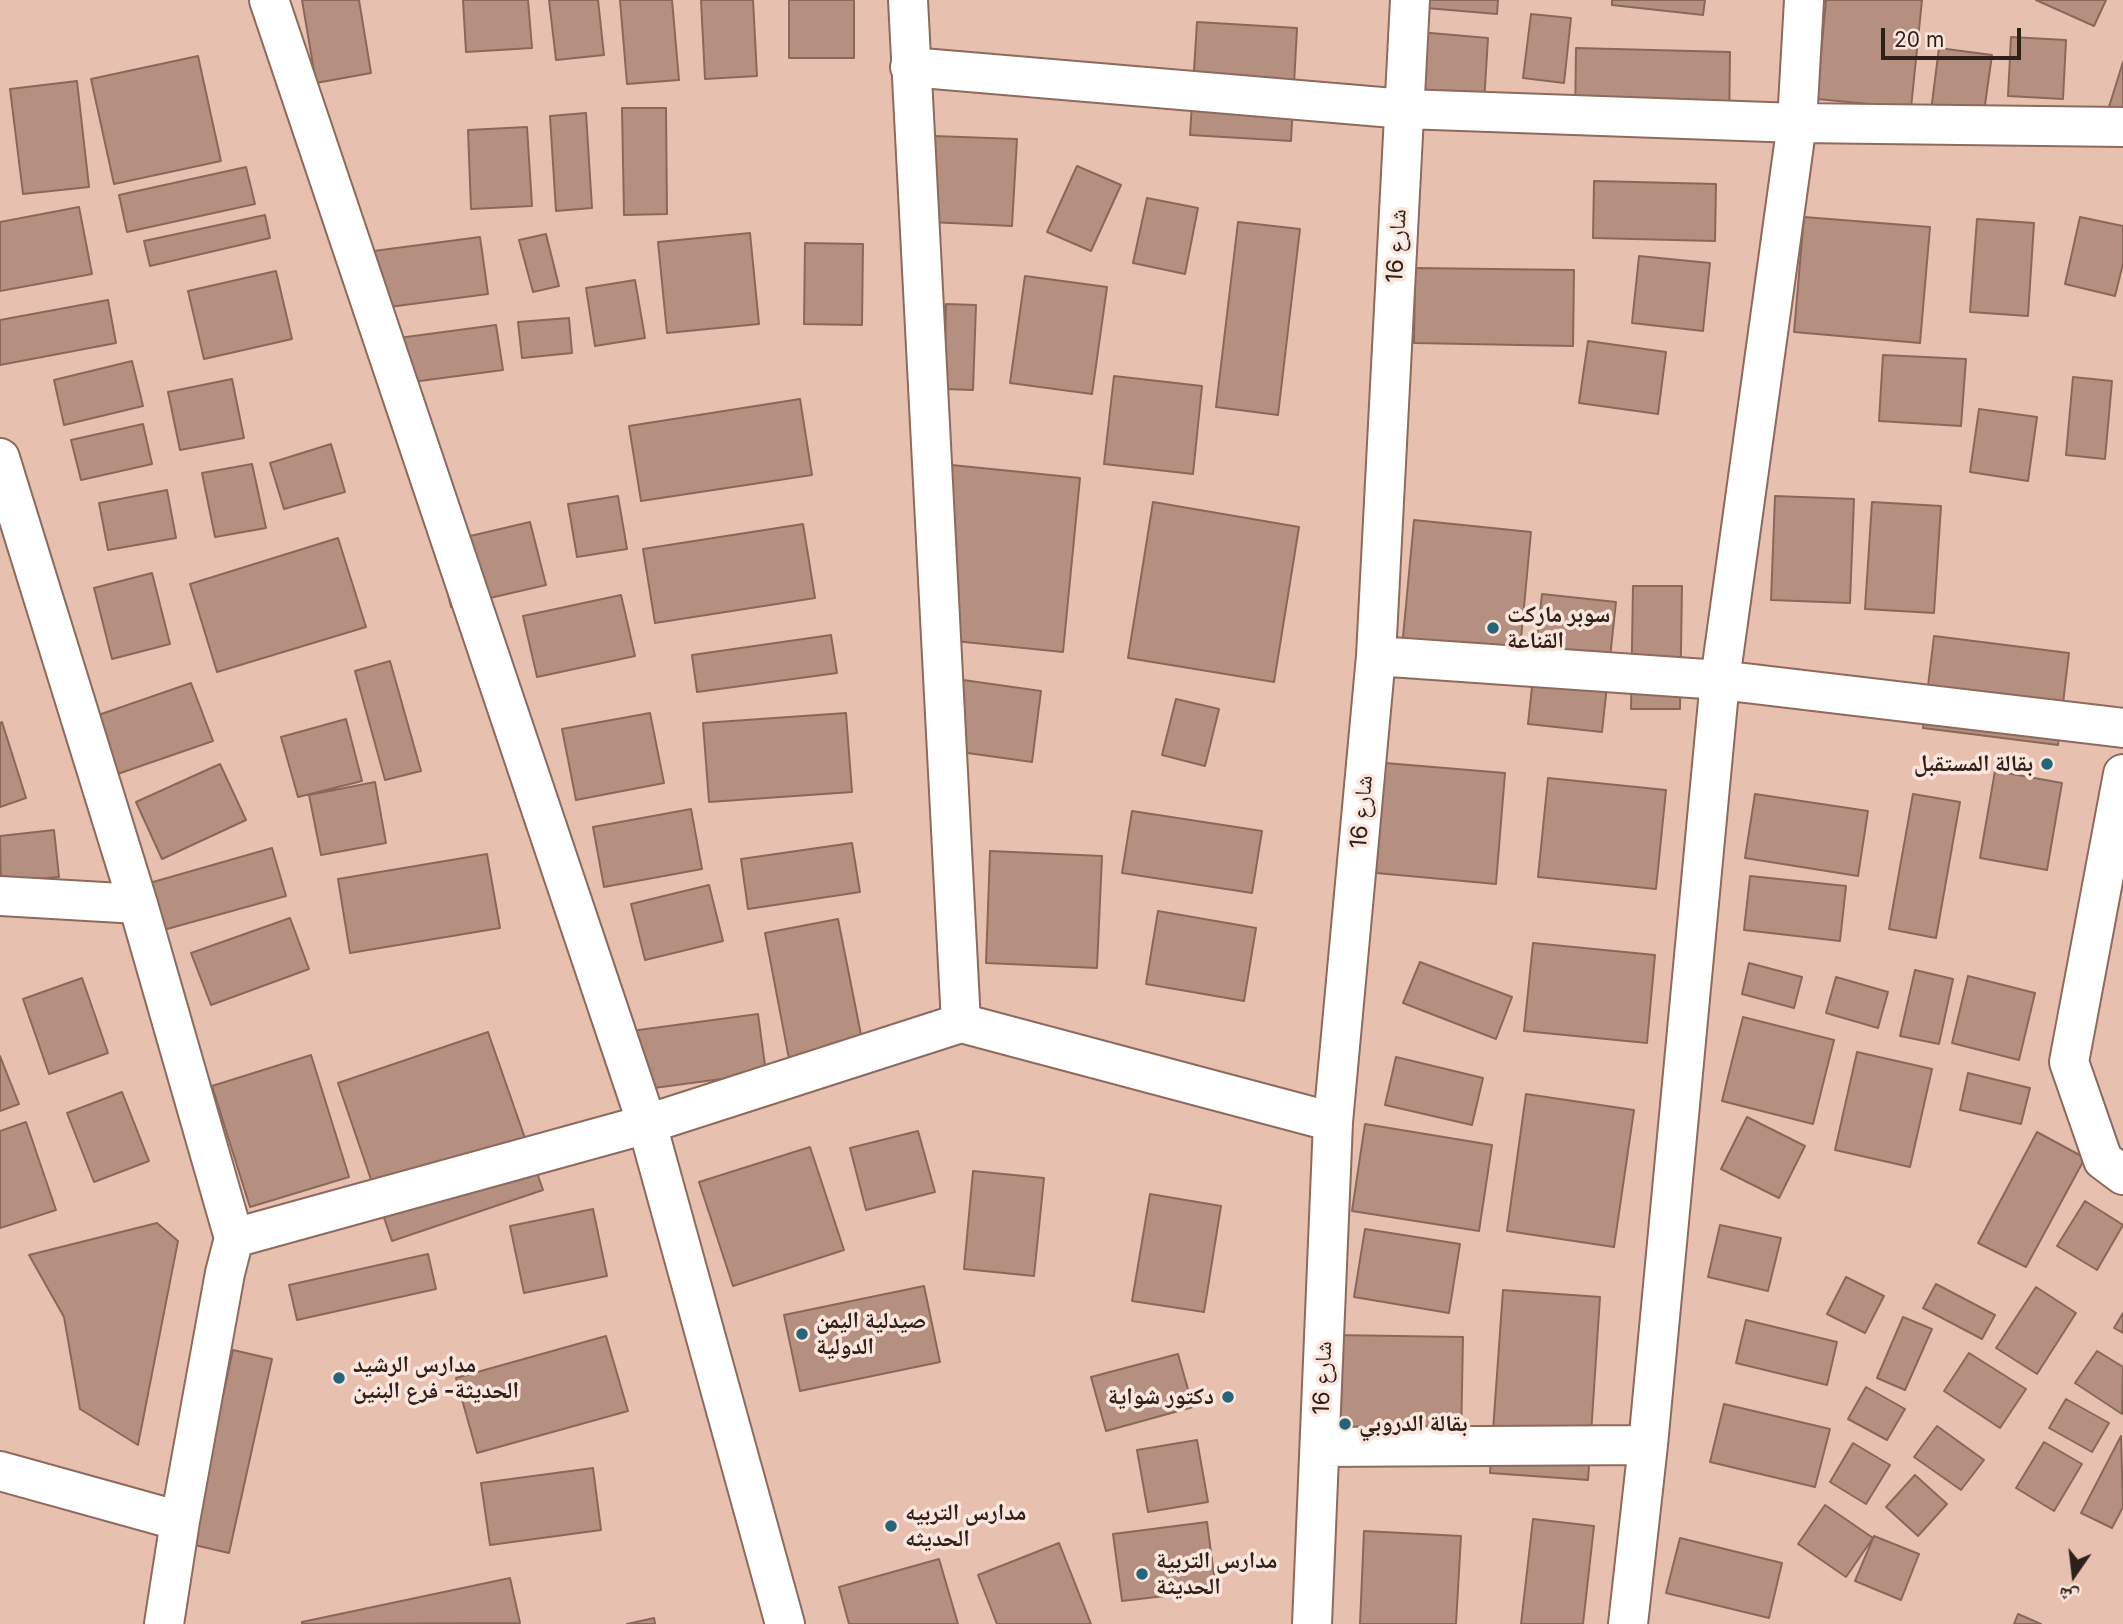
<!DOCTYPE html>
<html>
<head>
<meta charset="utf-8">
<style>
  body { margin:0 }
  #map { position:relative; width:2123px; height:1624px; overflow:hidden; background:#e7c0b0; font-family:Inter,"Noto Naskh Arabic",sans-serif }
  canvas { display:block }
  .north { position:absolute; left:2039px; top:1540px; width:70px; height:70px; -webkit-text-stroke:5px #fae6dd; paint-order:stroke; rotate:194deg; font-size:19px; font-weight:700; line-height:28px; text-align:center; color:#2e1f19 }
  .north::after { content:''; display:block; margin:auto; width:24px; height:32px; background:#2e1f19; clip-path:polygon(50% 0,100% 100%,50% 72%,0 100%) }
  .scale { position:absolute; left:1881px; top:28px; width:140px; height:32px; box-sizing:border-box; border:4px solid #2e1f19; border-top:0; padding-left:9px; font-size:21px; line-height:24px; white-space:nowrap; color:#2e1f19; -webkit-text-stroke:5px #fae6dd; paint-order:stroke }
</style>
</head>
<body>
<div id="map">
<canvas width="2123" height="1624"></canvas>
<div class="north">ش</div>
<div class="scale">20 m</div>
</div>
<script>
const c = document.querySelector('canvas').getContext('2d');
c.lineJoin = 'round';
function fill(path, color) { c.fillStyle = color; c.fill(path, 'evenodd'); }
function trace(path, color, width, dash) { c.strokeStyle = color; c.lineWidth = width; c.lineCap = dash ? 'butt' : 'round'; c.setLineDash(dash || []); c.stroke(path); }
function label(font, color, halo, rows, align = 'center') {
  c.font = font + ' Inter,"Noto Naskh Arabic",sans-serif'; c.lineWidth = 7; c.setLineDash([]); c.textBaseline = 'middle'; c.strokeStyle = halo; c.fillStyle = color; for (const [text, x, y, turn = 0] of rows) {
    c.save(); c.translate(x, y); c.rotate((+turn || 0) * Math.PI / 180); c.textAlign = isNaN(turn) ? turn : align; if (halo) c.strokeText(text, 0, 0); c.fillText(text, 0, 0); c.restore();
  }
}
const building = new Path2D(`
  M 302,0 L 359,0 L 371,73 L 316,83 Z
  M 463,0 L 528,0 L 532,48 L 466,52 Z
  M 549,0 L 598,0 L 604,55 L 556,60 Z
  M 620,0 L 672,0 L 679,80 L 627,84 Z
  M 701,0 L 753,0 L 757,76 L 705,79 Z
  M 789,0 L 854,0 L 854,58 L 789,58 Z
  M 1427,0 L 1498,0 L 1497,14 L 1426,8 Z
  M 1612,0 L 1705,0 L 1703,15 L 1612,5 Z
  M 1826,0 L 1922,0 L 1911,108 L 1817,99 Z
  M 2036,0 L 2106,0 L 2094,26 Z
  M 1531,14 L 1571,18 L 1564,83 L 1523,78 Z
  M 1197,22 L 1297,28 L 1291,141 L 1190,135 Z
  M 1419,32 L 1488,38 L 1484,103 L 1414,97 Z
  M 2011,37 L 2066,40 L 2063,99 L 2008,96 Z
  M 1576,48 L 1730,52 L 1729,129 L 1575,125 Z
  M 1939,48 L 1992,55 L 1983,119 L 1931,111 Z
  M 198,56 L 221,161 L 114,184 L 91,79 Z
  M 2123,62 L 2123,114 L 2108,110 Z
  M 77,81 L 89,187 L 23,194 L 10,89 Z
  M 622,108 L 666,108 L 667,214 L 624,215 Z
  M 586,113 L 592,208 L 556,211 L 550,116 Z
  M 527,127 L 532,206 L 471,209 L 468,130 Z
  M 934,136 L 1017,139 L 1012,226 L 930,222 Z
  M 1077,166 L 1121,185 L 1091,251 L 1047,232 Z
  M 246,167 L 255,204 L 127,232 L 119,195 Z
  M 1594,181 L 1716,184 L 1715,241 L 1593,238 Z
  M 1147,198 L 1198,208 L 1185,274 L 1133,263 Z
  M 79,207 L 92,274 L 0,291 L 0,222 Z
  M 265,215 L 270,238 L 150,266 L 144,241 Z
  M 1804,217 L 1930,227 L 1920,343 L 1794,332 Z
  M 2080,217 L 2123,226 L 2123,264 L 2115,296 L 2065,284 Z
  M 1977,219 L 2034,223 L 2028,316 L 1970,312 Z
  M 1238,222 L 1300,229 L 1278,415 L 1216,407 Z
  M 750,233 L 759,324 L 667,333 L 658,242 Z
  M 546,234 L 559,286 L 533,292 L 519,240 Z
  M 480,237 L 488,294 L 374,309 L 366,252 Z
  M 805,243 L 863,244 L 862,325 L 804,324 Z
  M 1639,256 L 1710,263 L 1703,331 L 1632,323 Z
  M 1415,268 L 1574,270 L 1573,346 L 1414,343 Z
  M 276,271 L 292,339 L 204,359 L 188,291 Z
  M 1025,276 L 1107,287 L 1092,394 L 1010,383 Z
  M 635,280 L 645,338 L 595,346 L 586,288 Z
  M 108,300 L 116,343 L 0,365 L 0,320 Z
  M 946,304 L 976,305 L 973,390 L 944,389 Z
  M 569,318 L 572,353 L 522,358 L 518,322 Z
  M 496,325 L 503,370 L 397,384 L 391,339 Z
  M 1588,341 L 1666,352 L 1658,414 L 1579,403 Z
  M 1883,355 L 1966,359 L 1961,426 L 1879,421 Z
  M 132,361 L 143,406 L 64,425 L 54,380 Z
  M 1114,376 L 1202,386 L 1193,474 L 1104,464 Z
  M 2073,377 L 2112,381 L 2105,459 L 2066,455 Z
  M 232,379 L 244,438 L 180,450 L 168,392 Z
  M 800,399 L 812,475 L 641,501 L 629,426 Z
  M 1979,409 L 2037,417 L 2028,481 L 1970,472 Z
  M 143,424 L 152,464 L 81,480 L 71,440 Z
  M 331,444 L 345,492 L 284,509 L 270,463 Z
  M 252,464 L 266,528 L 215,537 L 202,473 Z
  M 942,464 L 1080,478 L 1063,652 L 925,638 Z
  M 167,490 L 176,538 L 108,550 L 99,503 Z
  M 618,496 L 627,549 L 577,557 L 568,504 Z
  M 1775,496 L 1854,499 L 1850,603 L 1771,600 Z
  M 1153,502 L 1299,527 L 1274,682 L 1128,658 Z
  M 1872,502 L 1941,506 L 1934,613 L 1865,609 Z
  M 1414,520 L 1531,532 L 1517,681 L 1400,669 Z
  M 530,522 L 546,585 L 451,607 L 436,544 Z
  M 803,524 L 815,598 L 655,623 L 643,549 Z
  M 338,538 L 366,627 L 217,672 L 190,584 Z
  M 152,573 L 170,644 L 112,659 L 94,588 Z
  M 1633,586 L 1682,586 L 1680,709 L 1631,709 Z
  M 1542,594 L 1616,602 L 1602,732 L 1528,724 Z
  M 621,595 L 635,656 L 537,677 L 523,616 Z
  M 831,635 L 837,673 L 697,692 L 692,655 Z
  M 1934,636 L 2069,653 L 2058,745 L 1923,728 Z
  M 390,661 L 421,771 L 385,780 L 355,671 Z
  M 949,678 L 1041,691 L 1032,762 L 939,749 Z
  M 191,683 L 213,741 L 106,778 L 84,720 Z
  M 1176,699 L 1219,709 L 1205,766 L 1162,755 Z
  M 650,713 L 664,783 L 576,800 L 562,729 Z
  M 846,713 L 852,792 L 709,802 L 703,723 Z
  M 346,719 L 362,781 L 298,797 L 281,737 Z
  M 2,722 L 26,798 L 0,807 L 0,723 Z
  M 1385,763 L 1505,773 L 1496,884 L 1376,873 Z
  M 220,764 L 246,820 L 162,859 L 136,802 Z
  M 1995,771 L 2062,783 L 2047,870 L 1980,858 Z
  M 1548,778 L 1666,790 L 1656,889 L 1538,877 Z
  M 375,782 L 386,843 L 321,855 L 309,795 Z
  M 1755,794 L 1868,811 L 1858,876 L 1745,858 Z
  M 1913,794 L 1960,802 L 1936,938 L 1889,929 Z
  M 691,809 L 702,869 L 604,887 L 593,827 Z
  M 1132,811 L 1262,831 L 1252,893 L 1122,873 Z
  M 54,830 L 59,877 L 1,882 L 0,836 Z
  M 852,843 L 860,892 L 748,909 L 741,859 Z
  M 272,848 L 286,896 L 138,937 L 125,890 Z
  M 990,851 L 1102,856 L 1097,968 L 986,963 Z
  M 487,854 L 500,928 L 350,953 L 338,879 Z
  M 1750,876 L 1846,886 L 1840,941 L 1744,930 Z
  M 709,885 L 723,941 L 645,960 L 631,904 Z
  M 1158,911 L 1256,928 L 1244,1001 L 1146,984 Z
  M 290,918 L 309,969 L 211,1005 L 191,953 Z
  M 838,919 L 868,1070 L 794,1085 L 765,933 Z
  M 1533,943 L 1655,955 L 1647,1043 L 1524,1031 Z
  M 1420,962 L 1512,997 L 1496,1039 L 1403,1003 Z
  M 1749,963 L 1802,977 L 1794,1008 L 1742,994 Z
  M 1915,970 L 1953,979 L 1939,1044 L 1900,1036 Z
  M 1968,976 L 2035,993 L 2019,1060 L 1952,1043 Z
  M 1836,977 L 1888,992 L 1878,1028 L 1826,1013 Z
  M 82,978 L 108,1053 L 49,1074 L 23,999 Z
  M 758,1014 L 766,1073 L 639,1090 L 631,1031 Z
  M 1743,1017 L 1834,1040 L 1813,1124 L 1722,1101 Z
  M 488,1032 L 543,1190 L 392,1241 L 338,1083 Z
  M 1857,1052 L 1932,1069 L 1910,1167 L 1835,1150 Z
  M 311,1055 L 349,1177 L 250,1207 L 212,1086 Z
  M 0,1056 L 19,1104 L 0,1111 Z
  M 1396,1057 L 1483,1078 L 1472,1125 L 1385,1105 Z
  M 1968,1073 L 2030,1088 L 2021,1124 L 1960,1110 Z
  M 122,1092 L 149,1161 L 94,1182 L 67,1113 Z
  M 1526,1094 L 1634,1110 L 1614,1247 L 1507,1231 Z
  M 1747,1117 L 1805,1146 L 1779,1198 L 1721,1169 Z
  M 26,1122 L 56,1210 L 0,1228 L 0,1131 Z
  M 1365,1124 L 1492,1145 L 1479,1231 L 1352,1211 Z
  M 918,1131 L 935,1192 L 866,1210 L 850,1148 Z
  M 2037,1132 L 2085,1158 L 2026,1267 L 1978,1243 Z
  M 810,1147 L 844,1250 L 733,1286 L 699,1182 Z
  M 973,1171 L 1044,1178 L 1034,1276 L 964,1269 Z
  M 1150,1194 L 1221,1206 L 1204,1312 L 1132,1301 Z
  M 2085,1201 L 2123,1225 L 2097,1270 L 2057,1246 Z
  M 593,1209 L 607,1276 L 524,1293 L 510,1226 Z
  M 157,1223 L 178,1241 L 138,1445 L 80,1409 L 64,1317 L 29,1255 Z
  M 1720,1225 L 1781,1238 L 1768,1291 L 1708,1277 Z
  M 1365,1229 L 1460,1244 L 1449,1313 L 1354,1297 Z
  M 428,1254 L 436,1289 L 297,1320 L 289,1285 Z
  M 1846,1277 L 1884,1296 L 1865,1333 L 1827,1314 Z
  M 1936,1284 L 1995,1315 L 1982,1339 L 1923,1308 Z
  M 924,1286 L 940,1362 L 800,1391 L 784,1315 Z
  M 2036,1287 L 2076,1313 L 2037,1374 L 1996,1348 Z
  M 1503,1290 L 1600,1297 L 1588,1480 L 1490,1473 Z
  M 2123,1313 L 2123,1333 L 2114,1328 Z
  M 1903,1317 L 1932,1329 L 1905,1390 L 1877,1378 Z
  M 1746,1320 L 1837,1342 L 1827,1385 L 1736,1363 Z
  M 1332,1335 L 1463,1337 L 1461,1441 L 1331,1439 Z
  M 606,1336 L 628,1411 L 477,1453 L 456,1378 Z
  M 233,1350 L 272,1359 L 229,1553 L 190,1544 Z
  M 2097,1351 L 2123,1367 L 2122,1414 L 2075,1383 Z
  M 1969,1353 L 2026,1389 L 2000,1428 L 1944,1391 Z
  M 1178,1354 L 1193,1407 L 1106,1431 L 1091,1377 Z
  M 1866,1387 L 1905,1409 L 1887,1440 L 1848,1419 Z
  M 2066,1399 L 2109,1423 L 2092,1452 L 2049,1428 Z
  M 1724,1404 L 1830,1429 L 1815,1487 L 1710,1462 Z
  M 1937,1426 L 1984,1460 L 1961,1490 L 1914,1457 Z
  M 2121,1436 L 2123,1507 L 2112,1528 L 2081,1513 Z
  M 1197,1440 L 1208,1502 L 1148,1512 L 1137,1450 Z
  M 2044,1442 L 2082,1464 L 2054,1511 L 2016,1488 Z
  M 1853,1443 L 1890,1465 L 1866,1504 L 1830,1482 Z
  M 593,1468 L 601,1530 L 490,1545 L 481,1483 Z
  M 1915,1475 L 1947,1504 L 1918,1536 L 1886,1507 Z
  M 1825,1505 L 1873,1538 L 1846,1577 L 1798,1544 Z
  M 1533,1519 L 1594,1526 L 1583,1624 L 1521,1624 Z
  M 1207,1522 L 1216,1590 L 1122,1601 L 1113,1534 Z
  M 1364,1531 L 1461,1536 L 1456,1624 L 1360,1624 Z
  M 1874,1536 L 1919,1554 L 1901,1600 L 1855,1581 Z
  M 1680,1538 L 1782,1563 L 1769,1618 L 1666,1593 Z
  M 1059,1543 L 1091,1624 L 997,1624 L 978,1575 Z
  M 939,1559 L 958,1624 L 849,1624 L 839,1587 Z
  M 510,1578 L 520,1623 L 302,1624 L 302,1622 Z
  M 2018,1614 L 2041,1624 L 2014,1624 Z
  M 654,1618 L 655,1624 L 627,1624 Z`);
const street = new Path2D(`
  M 269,0 L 647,1124 L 785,1624
  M 908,0 L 961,1023
  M 910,67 L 1405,109 L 1797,123 L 2123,127
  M 0,458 L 138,904 L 234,1238 L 225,1273 L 180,1521 L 164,1624
  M 1376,656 L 1720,680 L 2123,728
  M 2123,774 L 2069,1062 L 2103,1160 L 2123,1175
  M 0,896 L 138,904
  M 234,1238 L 647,1124 L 961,1023 L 1333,1122
  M 1320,1447 L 1648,1445
  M 0,1471 L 180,1521
  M 1312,1624 L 1333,1122 L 1376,656 L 1410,0
  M 1628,1624 L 1648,1445 L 1720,680 L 1797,123 L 1804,0`);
const markers = [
  [1493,628,7,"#25657a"],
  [2047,764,7,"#25657a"],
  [802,1334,7,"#25657a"],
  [339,1378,7,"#25657a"],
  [1228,1397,7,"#25657a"],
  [1345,1424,7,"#25657a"],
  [891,1526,7,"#25657a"],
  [1142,1574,7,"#25657a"]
];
const streetNames = [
  ["شارع 16",1397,246,-87],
  ["شارع 16",1362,812,-85],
  ["شارع 16",1323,1378,-88]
];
const poiNames = [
  ["سوبر ماركت",1507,615],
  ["القناعة",1507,641],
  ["بقالة المستقبل",2033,764,"right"],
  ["صيدلية اليمن",816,1321],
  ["الدولية",816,1347],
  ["مدارس الرشيد",353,1365],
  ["الحديثة- فرع البنين",353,1391],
  ["دكتور شواية",1214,1397,"right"],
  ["بقالة الدروبي",1359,1424],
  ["مدارس التربيه",905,1513],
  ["الحديثه",905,1539],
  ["مدارس التربية",1156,1561],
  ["الحديثة",1156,1587]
];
fill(building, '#b59081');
trace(building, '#8a6859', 2);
trace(street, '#8d6a5c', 42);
trace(street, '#fff', 38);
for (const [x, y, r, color] of markers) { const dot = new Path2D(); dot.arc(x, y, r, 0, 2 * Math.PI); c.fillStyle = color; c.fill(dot); trace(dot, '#fae6dd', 2.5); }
label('23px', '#2e1f19', '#fae6dd', streetNames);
label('bold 23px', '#2e1f19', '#fae6dd', poiNames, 'left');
</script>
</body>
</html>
